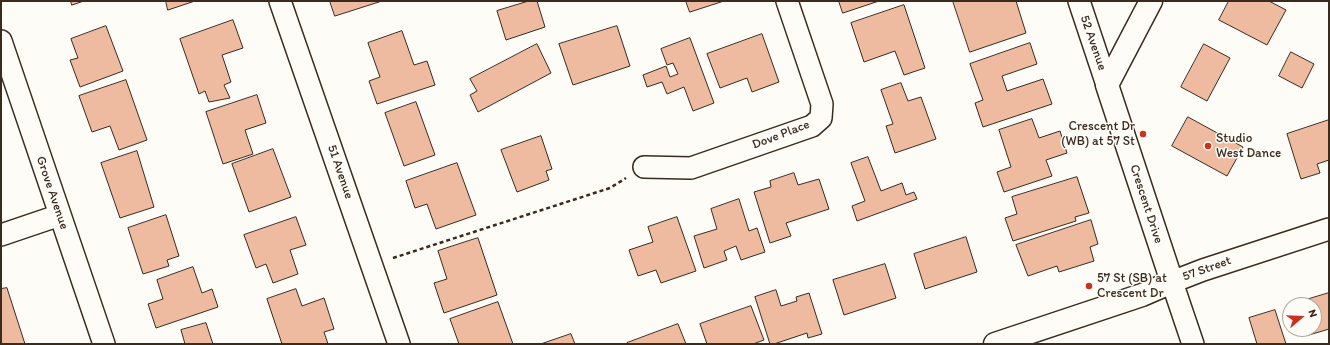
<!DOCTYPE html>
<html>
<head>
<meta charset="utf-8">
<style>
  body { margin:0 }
  #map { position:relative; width:1330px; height:345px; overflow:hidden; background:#fdfcf7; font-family:Itim,sans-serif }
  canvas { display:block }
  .frame { position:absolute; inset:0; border:2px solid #3b2a1e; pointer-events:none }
  .north { position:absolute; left:1282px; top:297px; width:40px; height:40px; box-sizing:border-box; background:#fdfcf7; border:1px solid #afa8a0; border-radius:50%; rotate:71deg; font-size:11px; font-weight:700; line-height:16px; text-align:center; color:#3b2a1e }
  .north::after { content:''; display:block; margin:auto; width:14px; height:18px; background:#c8321e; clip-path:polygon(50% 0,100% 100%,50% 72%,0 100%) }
</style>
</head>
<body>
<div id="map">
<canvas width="1330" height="345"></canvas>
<div class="frame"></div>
<div class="north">N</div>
</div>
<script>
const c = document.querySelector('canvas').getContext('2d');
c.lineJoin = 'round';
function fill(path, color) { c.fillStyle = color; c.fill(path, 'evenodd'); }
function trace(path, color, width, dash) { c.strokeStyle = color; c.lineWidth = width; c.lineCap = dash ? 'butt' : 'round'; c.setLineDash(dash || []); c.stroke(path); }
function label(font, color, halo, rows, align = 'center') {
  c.font = font + ' Itim,sans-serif'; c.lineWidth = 3; c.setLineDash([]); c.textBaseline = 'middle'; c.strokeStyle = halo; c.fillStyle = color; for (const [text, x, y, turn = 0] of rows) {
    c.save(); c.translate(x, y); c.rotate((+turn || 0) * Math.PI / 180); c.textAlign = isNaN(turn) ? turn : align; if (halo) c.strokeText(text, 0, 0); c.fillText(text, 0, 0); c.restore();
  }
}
const building = new Path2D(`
  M 71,1 L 84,1 L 72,5 Z
  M 166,1 L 195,1 L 168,10 Z
  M 330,1 L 382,1 L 335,16 Z
  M 529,1 L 537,1 L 545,27 L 506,40 L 497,11 Z
  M 686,1 L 724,1 L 690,12 Z
  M 839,1 L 879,1 L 843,13 Z
  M 953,1 L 1016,1 L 1026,33 L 970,52 Z
  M 1229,1 L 1269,1 L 1286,10 L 1267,45 L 1219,20 Z
  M 904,5 L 925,68 L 904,75 L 895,51 L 864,62 L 851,23 Z
  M 233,20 L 243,48 L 222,55 L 231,82 L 224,85 L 230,98 L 209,102 L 205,91 L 199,94 L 180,39 Z
  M 106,26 L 123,71 L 80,87 L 70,60 L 78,58 L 71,39 Z
  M 617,26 L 630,66 L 573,85 L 559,44 Z
  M 402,31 L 414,65 L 427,61 L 435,85 L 377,104 L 369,81 L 380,77 L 368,43 Z
  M 762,34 L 779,82 L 752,92 L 747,78 L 720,88 L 707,54 Z
  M 690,38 L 714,103 L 693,111 L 684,87 L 667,94 L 662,82 L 647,87 L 643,75 L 666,66 L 670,77 L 678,74 L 673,63 L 667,65 L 661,49 Z
  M 1030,43 L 1037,64 L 1002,76 L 1007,91 L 1043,79 L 1052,104 L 983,127 L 975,103 L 983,100 L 970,64 Z
  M 537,44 L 551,73 L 478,112 L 470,95 L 477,91 L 470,79 Z
  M 1204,44 L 1230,58 L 1207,101 L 1181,87 Z
  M 1291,52 L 1314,64 L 1302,88 L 1279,76 Z
  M 126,80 L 147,140 L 119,150 L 110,126 L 92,132 L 79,96 Z
  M 901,83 L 908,101 L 921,97 L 936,139 L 895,153 L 886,126 L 893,124 L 881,90 Z
  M 257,95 L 266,123 L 245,130 L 253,154 L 223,164 L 206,112 Z
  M 416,102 L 435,155 L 404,166 L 385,113 Z
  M 1188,117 L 1243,147 L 1227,176 L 1172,146 Z
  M 1032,119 L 1039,138 L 1060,131 L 1067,153 L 1046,160 L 1052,176 L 1004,192 L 997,172 L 1011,167 L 999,130 Z
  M 1329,120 L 1329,160 L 1317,164 L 1320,173 L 1301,179 L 1287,134 Z
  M 541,136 L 552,169 L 546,171 L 549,180 L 517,192 L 501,150 Z
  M 273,149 L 291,197 L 249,212 L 232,164 Z
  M 137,151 L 154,207 L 120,218 L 101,163 Z
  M 868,157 L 881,191 L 902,183 L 906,195 L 914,192 L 917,199 L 857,221 L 852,206 L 865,201 L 851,163 Z
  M 457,163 L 476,215 L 436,229 L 427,204 L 415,208 L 406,181 Z
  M 794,173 L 798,185 L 819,179 L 829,209 L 786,223 L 791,236 L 770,243 L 754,192 L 771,187 L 770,181 Z
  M 1077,177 L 1089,213 L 1075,217 L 1076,221 L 1013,241 L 1005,218 L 1017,214 L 1012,197 Z
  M 739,199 L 749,231 L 757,228 L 765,252 L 741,260 L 736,246 L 724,251 L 727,260 L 704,268 L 694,236 L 717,229 L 711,209 Z
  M 166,215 L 179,256 L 167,260 L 169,266 L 143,274 L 128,228 Z
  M 296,217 L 306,245 L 290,250 L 298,274 L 273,283 L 266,264 L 256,268 L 244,235 Z
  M 677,217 L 696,271 L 661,283 L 656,270 L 638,276 L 629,250 L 653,242 L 648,227 Z
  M 1091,220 L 1098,244 L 1090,247 L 1094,261 L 1059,272 L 1057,266 L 1028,276 L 1016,245 Z
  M 966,237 L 977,272 L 925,289 L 914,254 Z
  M 478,238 L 497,295 L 444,313 L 434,283 L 447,279 L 438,251 Z
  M 885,264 L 896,298 L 844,315 L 833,280 Z
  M 193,267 L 202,293 L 212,289 L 218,307 L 156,328 L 148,304 L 163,299 L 157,280 Z
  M 7,288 L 25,344 L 1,344 L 1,289 Z
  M 296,289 L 302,306 L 324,298 L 334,329 L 324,332 L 328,344 L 282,344 L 267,299 Z
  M 776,290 L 781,306 L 797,301 L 796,297 L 809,293 L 822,334 L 808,338 L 807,333 L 774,344 L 770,344 L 755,297 Z
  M 1329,293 L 1329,329 L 1309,335 L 1307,329 L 1314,329 L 1314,305 L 1299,305 L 1299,302 Z
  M 498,302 L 513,344 L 459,344 L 450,319 Z
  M 751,306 L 764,340 L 753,344 L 707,344 L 700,324 Z
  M 1275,310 L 1286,344 L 1257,344 L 1249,318 Z
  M 206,323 L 213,344 L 185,344 L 181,330 Z
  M 678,324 L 686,344 L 627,344 L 627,343 Z
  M 571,334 L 575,344 L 541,344 Z`);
const path = new Path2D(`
  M 393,258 L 610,188 L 626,178`);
const street = new Path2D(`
  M 280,1 L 399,344
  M 1079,1 L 1107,85
  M 1,41 L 104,344
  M 644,167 L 691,168 L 812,126 L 821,118 L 822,104 L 787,1
  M 1,235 L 60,215
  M 1193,344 L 1172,282 L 1203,270 L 1329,229`);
const secondary = new Path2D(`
  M 995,344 L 1142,295 L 1172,282 L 1107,85 L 1151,1`);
const markers = [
  [1143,134,4,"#c8321e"],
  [1208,146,4,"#c8321e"],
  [1089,286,4,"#c8321e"]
];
const streetNames = [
  ["52 Avenue",1093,43,71],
  ["Dove Place",781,135,-21],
  ["51 Avenue",340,172,71],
  ["Grove Avenue",52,193,71],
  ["Crescent Drive",1146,204,72],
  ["57 Street",1207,269,-20]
];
const poiNames = [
  ["Crescent Dr",1135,127,"right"],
  ["(WB) at 57 St",1135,142,"right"],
  ["Studio",1216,139],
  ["West Dance",1216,154],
  ["57 St (SB) at",1097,279],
  ["Crescent Dr",1097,294]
];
fill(building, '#eebba0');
trace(building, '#3b2a1e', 1);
trace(street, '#3b2a1e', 24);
trace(secondary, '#3b2a1e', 25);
trace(path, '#3b2a1e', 2.5, [4, 3]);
trace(street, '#fdfcf7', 21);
trace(secondary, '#fdfcf7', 22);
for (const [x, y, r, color] of markers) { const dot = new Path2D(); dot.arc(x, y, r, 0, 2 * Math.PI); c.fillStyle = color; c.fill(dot); trace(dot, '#fdfcf7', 1.5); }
label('13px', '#3b2a1e', '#fdfcf7', streetNames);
label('13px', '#3b2a1e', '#fdfcf7', poiNames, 'left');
</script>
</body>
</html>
